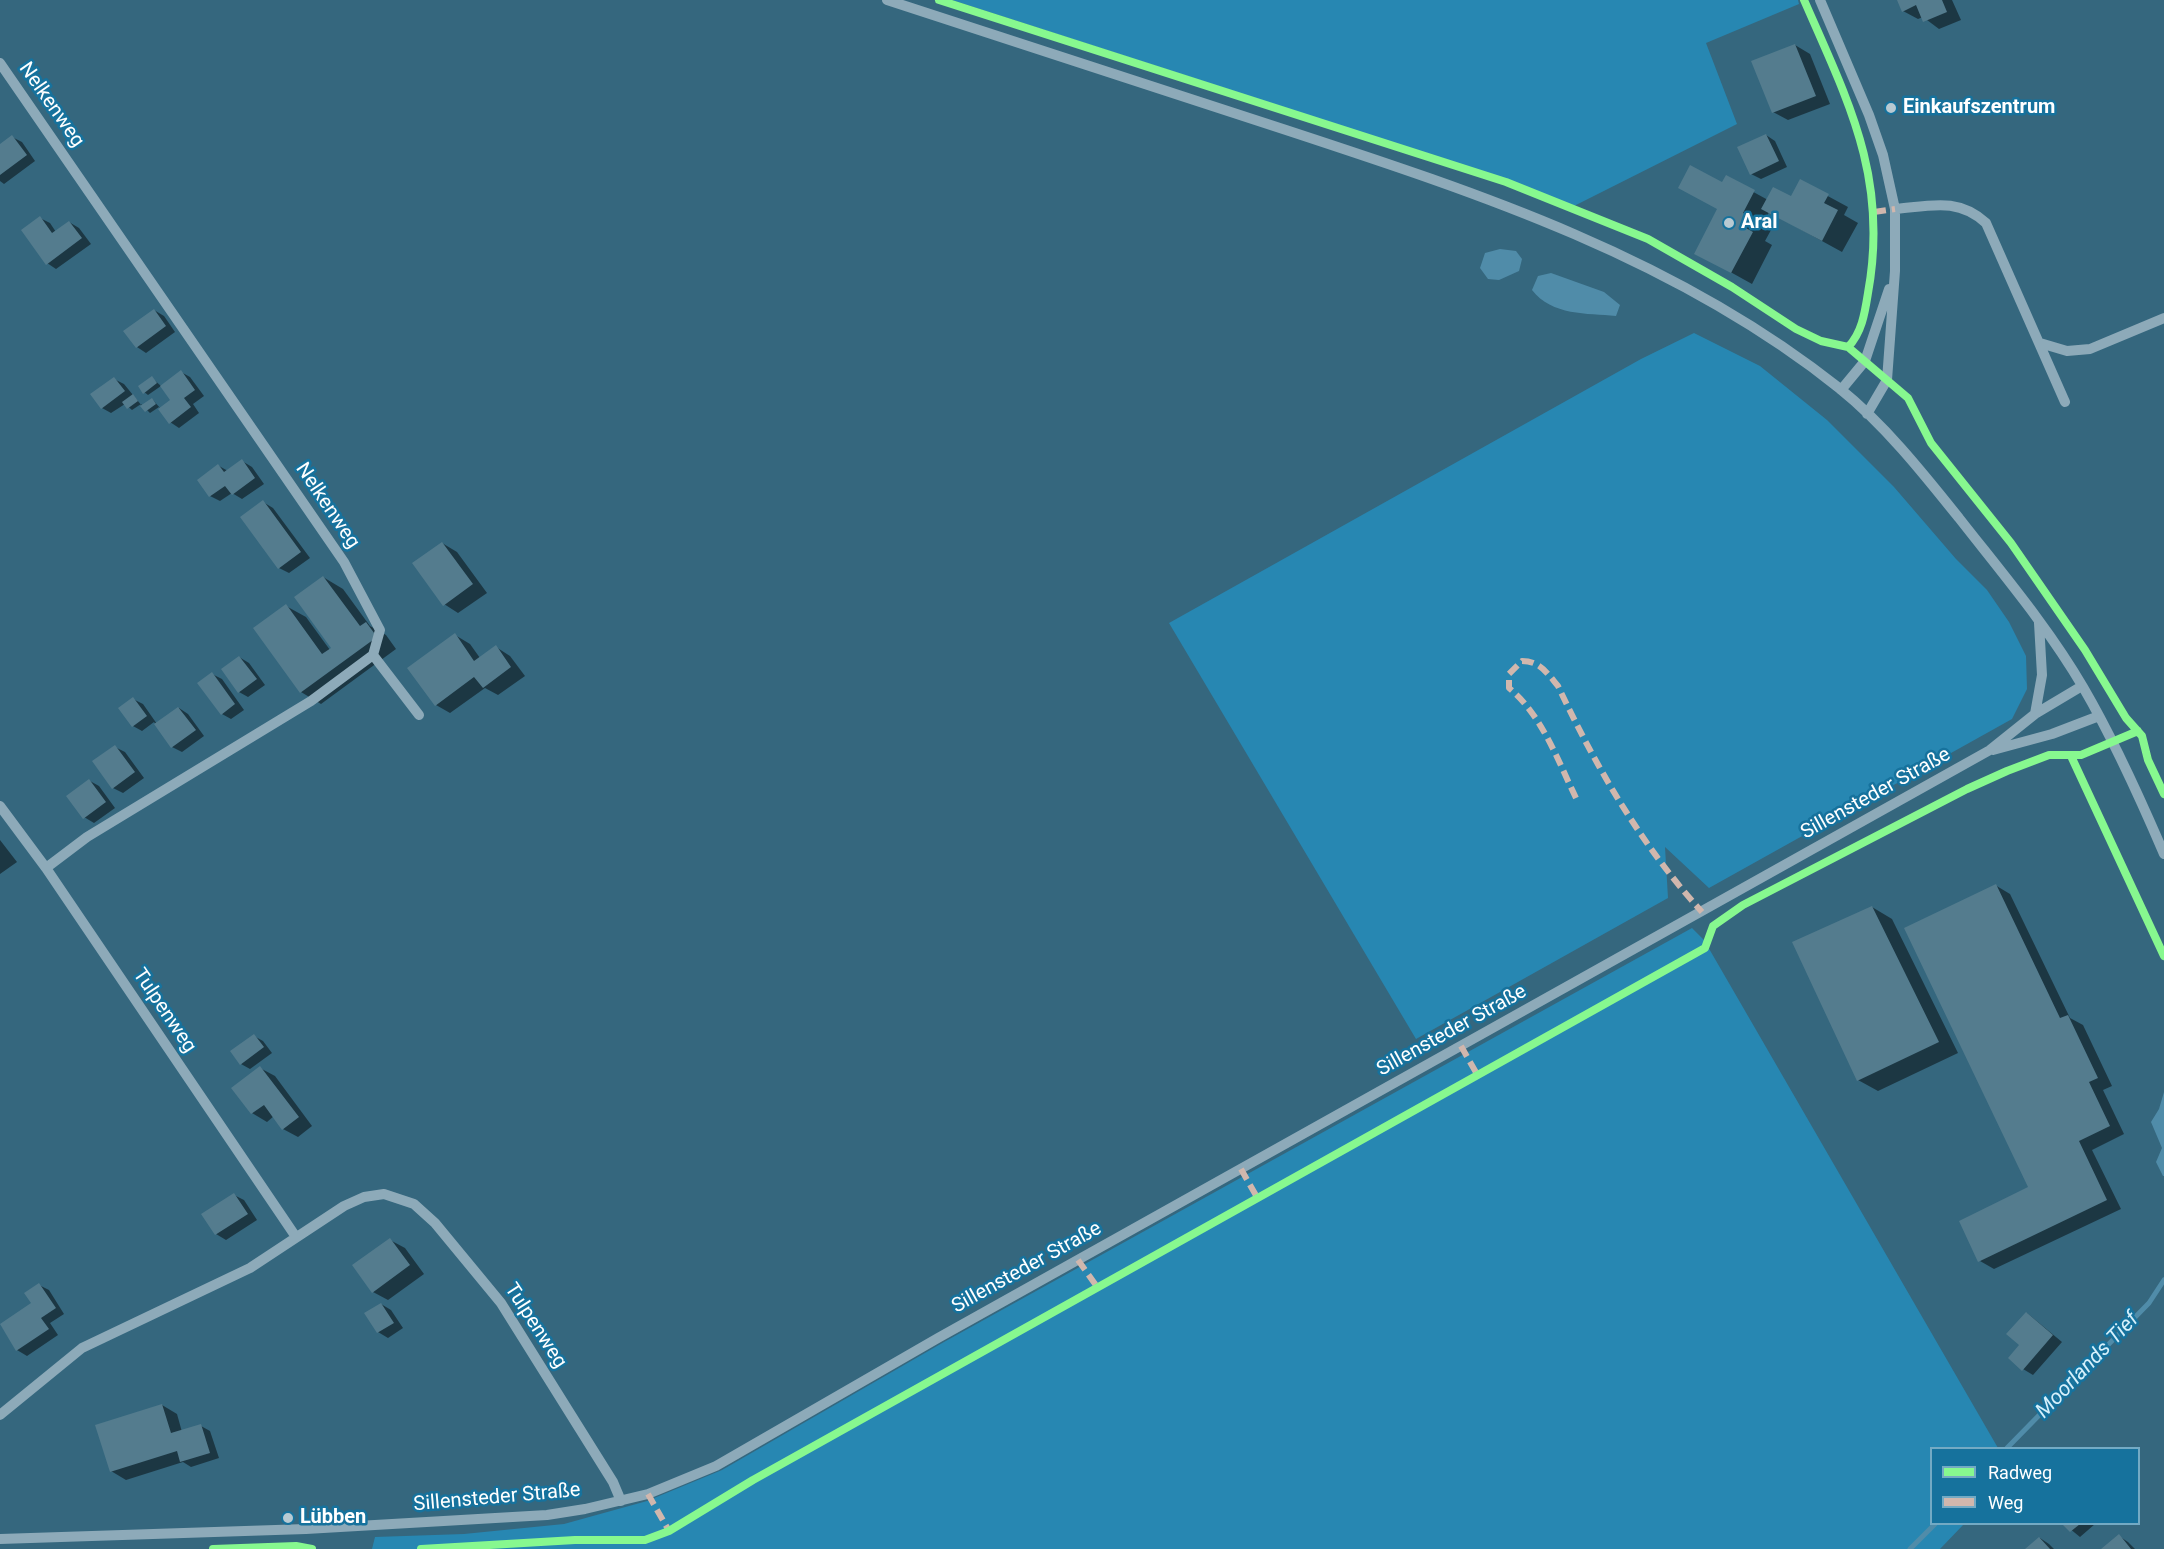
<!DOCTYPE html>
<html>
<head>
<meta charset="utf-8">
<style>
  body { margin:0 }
  #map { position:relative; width:2164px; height:1549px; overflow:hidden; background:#35677e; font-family:Roboto,sans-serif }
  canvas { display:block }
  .legend { position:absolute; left:1930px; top:1447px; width:210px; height:78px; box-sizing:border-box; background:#16729d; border:2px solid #73aac4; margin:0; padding:8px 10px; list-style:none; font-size:18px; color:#fff }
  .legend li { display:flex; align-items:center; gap:12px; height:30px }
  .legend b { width:30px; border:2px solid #73aac4 }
</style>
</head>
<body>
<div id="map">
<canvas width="2164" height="1549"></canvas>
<ul class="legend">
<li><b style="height:8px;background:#87f88f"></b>Radweg</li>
<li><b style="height:8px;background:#d1b7ad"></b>Weg</li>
</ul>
</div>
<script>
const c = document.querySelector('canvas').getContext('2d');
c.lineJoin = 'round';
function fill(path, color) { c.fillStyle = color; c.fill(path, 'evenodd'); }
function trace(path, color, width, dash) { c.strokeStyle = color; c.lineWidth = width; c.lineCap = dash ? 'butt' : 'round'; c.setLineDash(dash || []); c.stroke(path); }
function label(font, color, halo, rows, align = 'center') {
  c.font = font + ' Roboto,sans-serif'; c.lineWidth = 5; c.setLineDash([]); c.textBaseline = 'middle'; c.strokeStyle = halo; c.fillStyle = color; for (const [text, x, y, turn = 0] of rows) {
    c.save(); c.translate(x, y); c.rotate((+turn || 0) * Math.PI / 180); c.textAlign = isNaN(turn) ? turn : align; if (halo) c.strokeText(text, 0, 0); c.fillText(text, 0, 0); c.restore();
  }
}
const green = new Path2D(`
  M 952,0 L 1798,0 L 1799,4 L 1706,43 L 1737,124 L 1572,207 L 1502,178 Z
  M 1694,333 L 1760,366 L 1827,420 L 1894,487 L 1956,559 L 1987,590 L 2009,622 L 2026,656 L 2027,689 L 2012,719 L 1709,888 L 1665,847 L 1668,898 L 1416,1039 L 1169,623 L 1641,359 Z
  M 1692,928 L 1704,940 L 1998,1448 L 1932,1448 L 1932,1524 L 1964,1524 L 1940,1549 L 372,1549 L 375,1537 L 464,1534 L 564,1524 L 647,1501 L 722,1470 L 944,1342 Z`);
const water = new Path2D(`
  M 1500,249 L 1516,251 L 1522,259 L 1519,271 L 1499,280 L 1488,279 L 1480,268 L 1485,253 Z
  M 1551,273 L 1604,292 L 1620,305 L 1616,316 C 1587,313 1552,316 1532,290 L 1538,276 Z
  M 2164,1092 L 2164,1176 L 2163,1176 L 2156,1162 L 2162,1148 L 2151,1122 L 2159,1109 Z`);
const shadow = new Path2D(`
  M 1898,0 L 1952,0 L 1961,20 L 1939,29 L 1923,17 L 1918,19 L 1903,11 Z
  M 1795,45 L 1810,54 L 1830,104 L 1788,120 L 1773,112 Z
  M 1766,135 L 1775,141 L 1787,167 L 1761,179 L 1751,174 Z
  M 12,137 L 22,142 L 35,161 L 4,184 L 0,181 L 0,146 Z
  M 1726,177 L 1768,200 L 1791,198 L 1800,181 L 1848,207 L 1844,215 L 1858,223 L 1842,252 L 1769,212 L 1763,225 L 1771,230 L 1765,241 L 1772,245 L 1752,284 L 1716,264 L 1719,209 Z
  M 40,218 L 50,223 L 56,232 L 69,222 L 79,228 L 91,244 L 56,269 L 47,263 Z
  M 154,310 L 164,316 L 175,332 L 146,353 L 137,347 Z
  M 181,372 L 190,377 L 204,396 L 193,404 L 199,413 L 179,428 L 170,422 L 159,407 L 150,413 L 141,404 L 132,410 L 125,404 L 111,413 L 102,408 L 114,379 L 124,384 L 142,406 L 152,399 L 161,409 L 172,400 Z
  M 152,378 L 161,386 L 148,395 L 144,392 Z
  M 242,461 L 252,467 L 264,484 L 242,499 L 232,493 L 220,501 L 210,496 L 219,466 L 228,471 Z
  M 263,502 L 273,508 L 310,558 L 289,573 L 279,568 Z
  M 442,543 L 457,552 L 487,593 L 458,613 L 444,604 Z
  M 323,577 L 343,589 L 370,626 L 386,635 L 396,649 L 321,704 L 301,692 L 286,606 L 306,617 L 330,650 L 333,648 Z
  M 455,635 L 470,644 L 480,658 L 496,647 L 510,656 L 525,676 L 498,695 L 485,688 L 450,713 L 436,705 Z
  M 239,657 L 249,663 L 265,685 L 248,697 L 239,692 Z
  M 212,674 L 222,679 L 244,710 L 231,719 L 222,714 Z
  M 133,699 L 143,704 L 157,724 L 179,708 L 188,714 L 204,736 L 182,752 L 172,747 L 154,722 L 142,731 L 133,726 Z
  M 115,747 L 125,752 L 144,778 L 123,793 L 113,788 Z
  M 90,781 L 99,786 L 115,808 L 94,823 L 84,817 Z
  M 0,840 L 17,862 L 0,874 Z
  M 1995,885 L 2010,894 L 2070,1018 L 2083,1025 L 2112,1086 L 2103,1090 L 2124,1134 L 2092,1150 L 2121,1209 L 1994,1269 L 1980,1261 L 2030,1188 Z
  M 1872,907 L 1892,919 L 1958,1053 L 1878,1091 L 1858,1080 Z
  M 254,1036 L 263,1041 L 272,1053 L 250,1069 L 241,1064 Z
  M 260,1068 L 275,1076 L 312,1126 L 298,1137 L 283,1129 L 274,1116 L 267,1122 L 252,1113 Z
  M 234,1195 L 244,1200 L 257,1220 L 226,1240 L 216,1234 Z
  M 390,1240 L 405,1248 L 424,1274 L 388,1300 L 373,1292 Z
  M 39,1285 L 49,1290 L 64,1314 L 50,1323 L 58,1335 L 27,1356 L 17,1350 L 1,1325 L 34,1303 Z
  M 381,1304 L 391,1310 L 403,1328 L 388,1338 L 378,1332 L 366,1314 Z
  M 2027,1313 L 2062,1342 L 2033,1375 L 2023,1369 L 2021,1345 Z
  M 162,1405 L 177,1414 L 182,1432 L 201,1426 L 210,1431 L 219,1458 L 191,1467 L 183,1462 L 126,1480 L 111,1471 Z
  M 2064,1524 L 2095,1524 L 2080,1537 Z
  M 2119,1536 L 2128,1542 L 2135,1549 L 2104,1549 Z
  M 2040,1538 L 2049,1544 L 2054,1549 L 2027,1549 Z`);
const stream = new Path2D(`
  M 2007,1448 L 2149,1303 L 2164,1280
  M 1910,1549 L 1935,1524`);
const building = new Path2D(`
  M 1897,0 L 1942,0 L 1947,12 L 1923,22 L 1916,5 L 1902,12 Z
  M 1795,44 L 1816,96 L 1772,113 L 1751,61 Z
  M 1766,134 L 1779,161 L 1750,175 L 1737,147 Z
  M 12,135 L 27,155 L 0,175 L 0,144 Z
  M 1690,165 L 1722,182 L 1726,175 L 1755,190 L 1743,213 L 1752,217 L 1746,228 L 1753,232 L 1731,273 L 1694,254 L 1717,209 L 1678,188 Z
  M 1800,179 L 1829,194 L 1824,203 L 1838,210 L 1822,241 L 1761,209 L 1773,187 L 1791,196 Z
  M 40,216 L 52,233 L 69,221 L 82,238 L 46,265 L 21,230 Z
  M 154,309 L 166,326 L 136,348 L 123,331 Z
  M 181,370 L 195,390 L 184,398 L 191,407 L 169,424 L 158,409 L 170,400 L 160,386 Z
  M 152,376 L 157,383 L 143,394 L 138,386 Z
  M 114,377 L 125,391 L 101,409 L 90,394 Z
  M 133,394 L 138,401 L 127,409 L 122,402 Z
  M 152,398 L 156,404 L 145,412 L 140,406 Z
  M 242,459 L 255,478 L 232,495 L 225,486 L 209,497 L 197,480 L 218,464 L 224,472 Z
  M 263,500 L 301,552 L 278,569 L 240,517 Z
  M 442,542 L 473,584 L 443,606 L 412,563 Z
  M 323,576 L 360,626 L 366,622 L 377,637 L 300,693 L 253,628 L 286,604 L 322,654 L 331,648 L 294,597 Z
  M 455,633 L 474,661 L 496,645 L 511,667 L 483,688 L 474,677 L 435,706 L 407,668 Z
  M 239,656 L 257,679 L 238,693 L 221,669 Z
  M 212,672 L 235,704 L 221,715 L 197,683 Z
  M 133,697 L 147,716 L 132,727 L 118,708 Z
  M 178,707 L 196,730 L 171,748 L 154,724 Z
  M 115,745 L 135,772 L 112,789 L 92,761 Z
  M 89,779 L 106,802 L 83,819 L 66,796 Z
  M 1996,884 L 2060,1018 L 2068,1015 L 2098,1078 L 2089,1082 L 2110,1126 L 2079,1141 L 2107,1200 L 1978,1262 L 1959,1221 L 2028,1187 L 1904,928 Z
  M 1872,906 L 1939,1042 L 1857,1081 L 1792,942 Z
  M 254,1034 L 264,1047 L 240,1065 L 230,1051 Z
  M 260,1066 L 299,1117 L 282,1130 L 264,1105 L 251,1114 L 231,1088 Z
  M 234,1193 L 248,1214 L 215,1235 L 201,1214 Z
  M 390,1238 L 410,1265 L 372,1293 L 352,1265 Z
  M 39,1283 L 56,1308 L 41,1318 L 49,1329 L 16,1351 L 0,1324 L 31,1303 L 24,1293 Z
  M 381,1303 L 394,1323 L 377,1333 L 364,1313 Z
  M 2026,1312 L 2053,1335 L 2022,1371 L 2008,1358 L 2019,1345 L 2006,1334 Z
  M 162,1404 L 171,1433 L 201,1424 L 210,1453 L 180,1462 L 177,1451 L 110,1472 L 95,1425 Z
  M 2062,1524 L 2080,1524 L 2070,1532 Z
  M 2119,1534 L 2131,1549 L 2101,1549 Z
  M 2039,1537 L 2050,1549 L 2025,1549 Z`);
const minor = new Path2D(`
  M 887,0 C 1020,43 1153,87 1286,130 C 1481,194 1676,258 1839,388 C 1884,424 1923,473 1959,518 C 2002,573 2048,627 2083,687 C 2114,740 2140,798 2164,854
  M 1820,0 L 1869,115 L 1883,155 L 1895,209 L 1895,271 L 1887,380 L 1867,414
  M 0,63 L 344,562 L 380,630 L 373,655 L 311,701 L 87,837 L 46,868
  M 1895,209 C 1930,206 1958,197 1986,223 L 2065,402
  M 2040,343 L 2067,351 L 2090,349 L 2164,318
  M 1841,390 L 1865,361 L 1889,289
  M 373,655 L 419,715
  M 2035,714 L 2042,675 L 2039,623
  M 1993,750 L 2052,734 L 2099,716
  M 0,806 L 46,868 L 296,1237
  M 0,1415 L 82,1348 L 250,1268 L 344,1206 L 364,1197 L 384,1194 L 414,1204 L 435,1223 L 501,1303 L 613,1482 L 621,1501
  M 0,1539 L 306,1529 L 547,1515 L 585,1509 L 648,1494 L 716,1466 L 938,1338 L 1990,750 L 2035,714 L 2082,686`);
const quiet = new Path2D(`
  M 1874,212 L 1895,209
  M 1576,798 C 1558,761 1542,715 1509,688 L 1509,674 L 1522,661 C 1540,661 1547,673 1558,686 C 1596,767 1641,845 1702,912
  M 1461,1046 L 1478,1076
  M 1241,1169 L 1258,1199
  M 1078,1260 L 1098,1288
  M 648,1494 L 669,1531`);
const cycleway = new Path2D(`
  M 939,0 L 1506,182 L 1648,239 L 1732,287 L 1796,329 L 1821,341 L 1848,347 L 1908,398 L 1931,443 L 2011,543 L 2085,650 L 2126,718 L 2142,736 L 2148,760 L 2164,794
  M 1804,0 C 1848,101 1889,178 1868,293 C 1865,312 1862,333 1848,347
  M 2071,756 L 2164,956
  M 213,1549 L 296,1546 L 312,1549
  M 421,1549 L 575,1540 L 645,1540 L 669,1531 L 753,1480 L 1705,948 L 1713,926 L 1743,905 L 1967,789 L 2007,771 L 2049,755 L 2081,755 L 2138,731`);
const markers = [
  [1891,108,6,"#b8cad2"],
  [1729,223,6,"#b8cad2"],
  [288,1518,6,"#b8cad2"]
];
const streetNames = [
  ["Nelkenweg",51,105,55],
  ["Nelkenweg",327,506,56],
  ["Sillensteder Straße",1876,794,-29],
  ["Tulpenweg",164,1011,56],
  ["Sillensteder Straße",1452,1031,-29],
  ["Sillensteder Straße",1027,1268,-29],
  ["Tulpenweg",535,1326,57],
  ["Sillensteder Straße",497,1498,-5]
];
const poiNames = [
  ["Einkaufszentrum",1903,108],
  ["Aral",1741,223],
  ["Lübben",300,1518]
];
const waterNames = [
  ["Moorlands Tief",2088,1366,-46]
];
fill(green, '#2787b2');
fill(water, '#508ca9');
fill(shadow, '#0007');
trace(stream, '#508ca9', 5);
fill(building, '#547c8e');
trace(minor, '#8daab9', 10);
trace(quiet, '#d1b7ad', 6, [12, 6]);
trace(cycleway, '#87f88f', 8);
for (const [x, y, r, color] of markers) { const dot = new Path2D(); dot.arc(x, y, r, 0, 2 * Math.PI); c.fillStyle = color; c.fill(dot); trace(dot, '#16729d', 2); }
label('20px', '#fff', '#16729d', streetNames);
label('bold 20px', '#fff', '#16729d', poiNames, 'left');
label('italic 21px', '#d6f0fb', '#16729d', waterNames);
</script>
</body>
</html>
